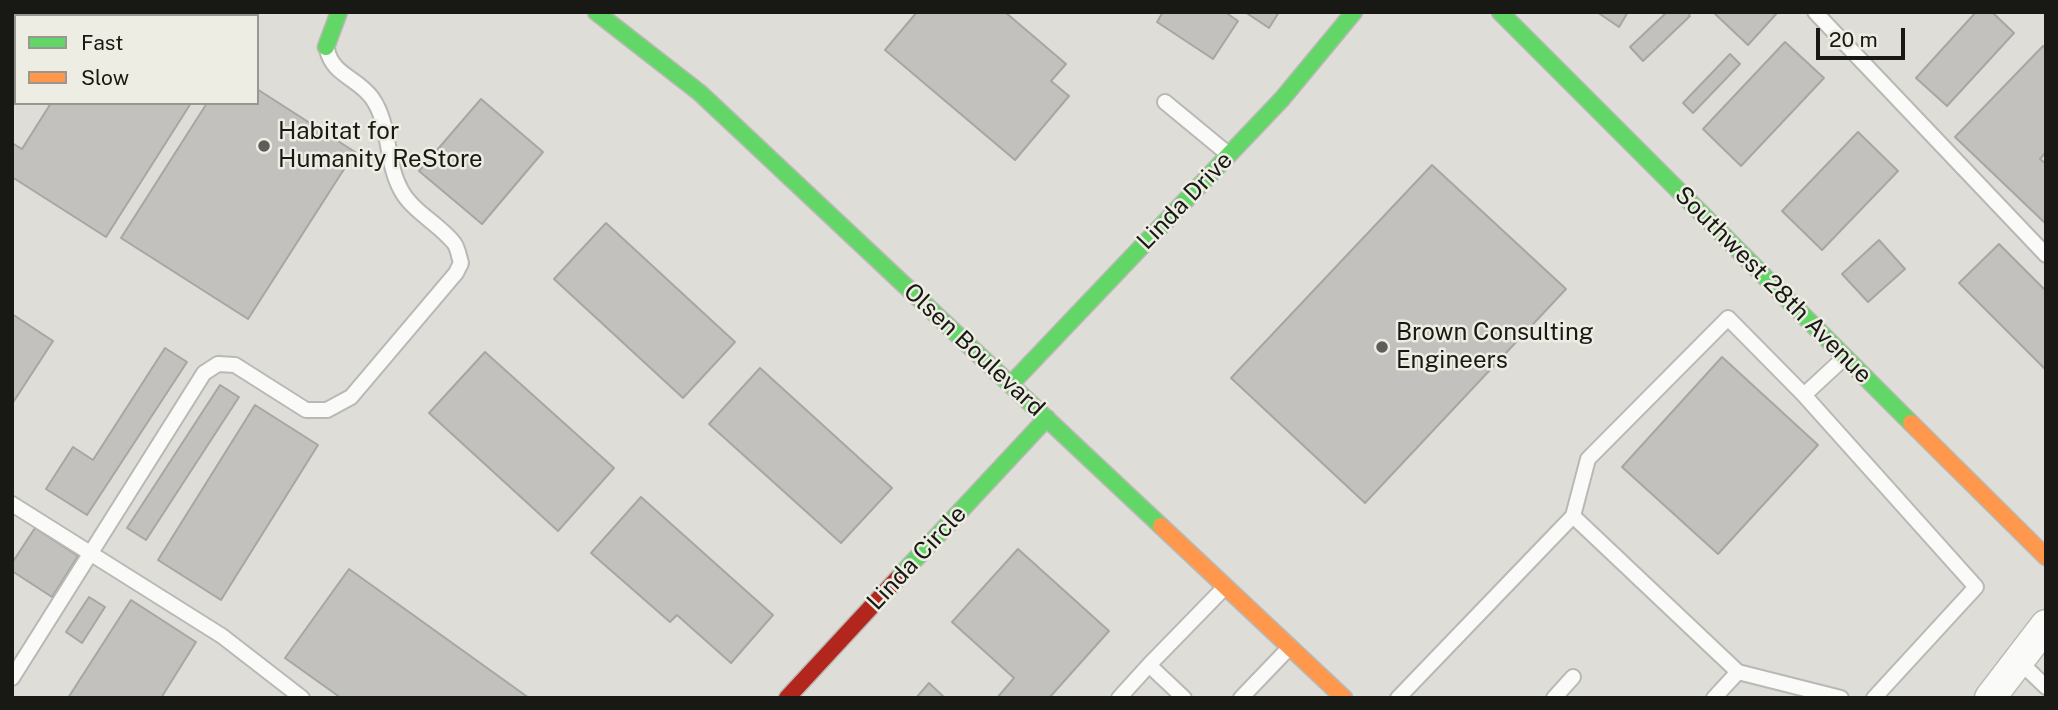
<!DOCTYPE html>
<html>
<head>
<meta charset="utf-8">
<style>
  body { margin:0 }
  #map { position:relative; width:2058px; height:710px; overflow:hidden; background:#deddd8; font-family:"Public Sans",sans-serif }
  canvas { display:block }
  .frame { position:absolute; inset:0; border:14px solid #181814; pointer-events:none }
  .legend { position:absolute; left:14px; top:14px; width:245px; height:91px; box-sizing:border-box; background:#eeede3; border:2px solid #989890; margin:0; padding:9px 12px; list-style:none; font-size:21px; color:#181814 }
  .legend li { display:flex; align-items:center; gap:14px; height:35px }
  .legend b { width:35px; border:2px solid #989890 }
  .scale { position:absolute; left:1816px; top:28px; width:89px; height:32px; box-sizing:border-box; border:4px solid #181814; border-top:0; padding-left:9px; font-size:21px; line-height:24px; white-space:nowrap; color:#181814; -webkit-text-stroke:5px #eeede3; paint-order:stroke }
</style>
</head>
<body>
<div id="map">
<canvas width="2058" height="710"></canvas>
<div class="frame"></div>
<ul class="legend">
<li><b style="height:9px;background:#63d668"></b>Fast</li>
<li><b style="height:9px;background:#ff974d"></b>Slow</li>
</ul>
<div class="scale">20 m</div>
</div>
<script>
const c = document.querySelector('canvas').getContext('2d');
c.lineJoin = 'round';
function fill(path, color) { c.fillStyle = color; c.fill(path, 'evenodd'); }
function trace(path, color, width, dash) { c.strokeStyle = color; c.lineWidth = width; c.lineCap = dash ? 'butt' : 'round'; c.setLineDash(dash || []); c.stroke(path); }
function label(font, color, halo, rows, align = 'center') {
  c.font = font + ' "Public Sans",sans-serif'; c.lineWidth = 5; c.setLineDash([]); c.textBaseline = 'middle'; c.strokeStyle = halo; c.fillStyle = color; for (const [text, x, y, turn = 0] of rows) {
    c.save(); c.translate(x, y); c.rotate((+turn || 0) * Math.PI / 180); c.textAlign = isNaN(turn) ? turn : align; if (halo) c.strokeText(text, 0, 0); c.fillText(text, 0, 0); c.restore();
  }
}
const building = new Path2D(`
  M 917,12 L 1005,12 L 1066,64 L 1051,81 L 1069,96 L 1015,160 L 885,50 Z
  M 1163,12 L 1225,12 L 1238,21 L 1213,59 L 1157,22 Z
  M 1245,12 L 1279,12 L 1269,28 Z
  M 1597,12 L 1628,12 L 1619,27 Z
  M 1667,12 L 1687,12 L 1690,16 L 1643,61 L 1630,47 Z
  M 1713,12 L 1778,12 L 1748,45 Z
  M 1976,12 L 1992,12 L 2014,33 L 1947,106 L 1916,78 Z
  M 1785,42 L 1824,78 L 1741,166 L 1703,129 Z
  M 2043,46 L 2046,49 L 2046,152 L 2040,159 L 2046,164 L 2045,223 L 1955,137 Z
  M 1730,54 L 1740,64 L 1693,113 L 1683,103 Z
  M 257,89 L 355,152 L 248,319 L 121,238 L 207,103 L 257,103 Z
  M 481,99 L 543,152 L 482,224 L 419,171 Z
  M 51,103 L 191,103 L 106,237 L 12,177 L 12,143 L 22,149 Z
  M 1858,132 L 1898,171 L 1822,250 L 1782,211 Z
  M 1432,165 L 1566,289 L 1365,503 L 1231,378 Z
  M 606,223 L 735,342 L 683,398 L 554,279 Z
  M 1879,240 L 1905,269 L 1868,302 L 1842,274 Z
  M 1999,244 L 2046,291 L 2046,370 L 1959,283 Z
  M 12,314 L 53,341 L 12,404 Z
  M 165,348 L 187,362 L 87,515 L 46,489 L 73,447 L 93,460 Z
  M 485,352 L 614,468 L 558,531 L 429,413 Z
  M 1722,357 L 1818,445 L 1718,554 L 1622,467 Z
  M 760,368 L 892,488 L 841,543 L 709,424 Z
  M 220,385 L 239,397 L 146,540 L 127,528 Z
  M 255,405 L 318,445 L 221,600 L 158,560 Z
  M 641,497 L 773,615 L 731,663 L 677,615 L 670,622 L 591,553 Z
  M 35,528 L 78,556 L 52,597 L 12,571 L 12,563 Z
  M 1018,549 L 1109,631 L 1049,698 L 997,698 L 1014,678 L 952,622 Z
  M 349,569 L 529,698 L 341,698 L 285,658 Z
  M 89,597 L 105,607 L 82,643 L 66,632 Z
  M 131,600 L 196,642 L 161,698 L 68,698 Z
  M 929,683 L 945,698 L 916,698 Z`);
const lane = new Path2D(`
  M 1815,12 L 2046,255
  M 1165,102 L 1228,154
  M 1804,395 L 1976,587 L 1874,698
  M 12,504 L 222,636 L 302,698
  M 1573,516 L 1588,459 L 1728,318 L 1804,395 L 1844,358
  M 2018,660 L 2046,687
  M 1149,665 L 1224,588
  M 12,678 L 204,373 L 218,364 L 235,365 L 306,410 L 327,410 L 351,397 L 456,273 L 461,263 C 459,257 458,248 454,243 C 439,224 412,211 401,190 C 385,161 391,125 372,98 C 358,78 332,75 327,49
  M 1119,698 L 1149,665 L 1184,698
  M 1241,698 L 1289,648
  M 1398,698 L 1573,516 L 1738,672 L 1841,698
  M 1554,698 L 1573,677
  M 1714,698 L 1738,672`);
const street = new Path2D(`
  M 1990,698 L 2046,625`);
const fast = new Path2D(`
  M 596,12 L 700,93 L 1161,526
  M 1500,12 L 1911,423
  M 326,47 L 339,12
  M 1011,384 L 1282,99 L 1354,12
  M 897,579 L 1047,418`);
const slow = new Path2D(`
  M 1911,423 L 2046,557
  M 1161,526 L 1344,698`);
const jam = new Path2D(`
  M 787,698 L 897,579`);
const markers = [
  [264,146,7,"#5d5d59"],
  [1382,347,7,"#5d5d59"]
];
const poiNames = [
  ["Habitat for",278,132],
  ["Humanity ReStore",278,160],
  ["Brown Consulting",1396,333],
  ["Engineers",1396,361]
];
const streetNames = [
  ["Linda Drive",1185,201,-46],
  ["Southwest 28th Avenue",1773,285,45],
  ["Olsen Boulevard",974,350,43],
  ["Linda Circle",917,558,-47]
];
fill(building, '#c2c1bd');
trace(building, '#a6a6a2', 2);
trace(lane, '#b9b8b4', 18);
trace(street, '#b9b8b4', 33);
trace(fast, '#b9b8b4', 19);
trace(slow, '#b9b8b4', 19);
trace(jam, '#b9b8b4', 19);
trace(lane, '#fafaf9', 14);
trace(street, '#fafaf9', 30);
trace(fast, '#63d668', 16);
trace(slow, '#ff974d', 16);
trace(jam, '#b3261e', 16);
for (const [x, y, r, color] of markers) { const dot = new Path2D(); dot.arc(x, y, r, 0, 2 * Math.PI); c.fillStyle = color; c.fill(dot); trace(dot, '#eeede3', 2.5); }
label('24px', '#181814', '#eeede3', poiNames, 'left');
label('24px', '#181814', '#eeede3', streetNames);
</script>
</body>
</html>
